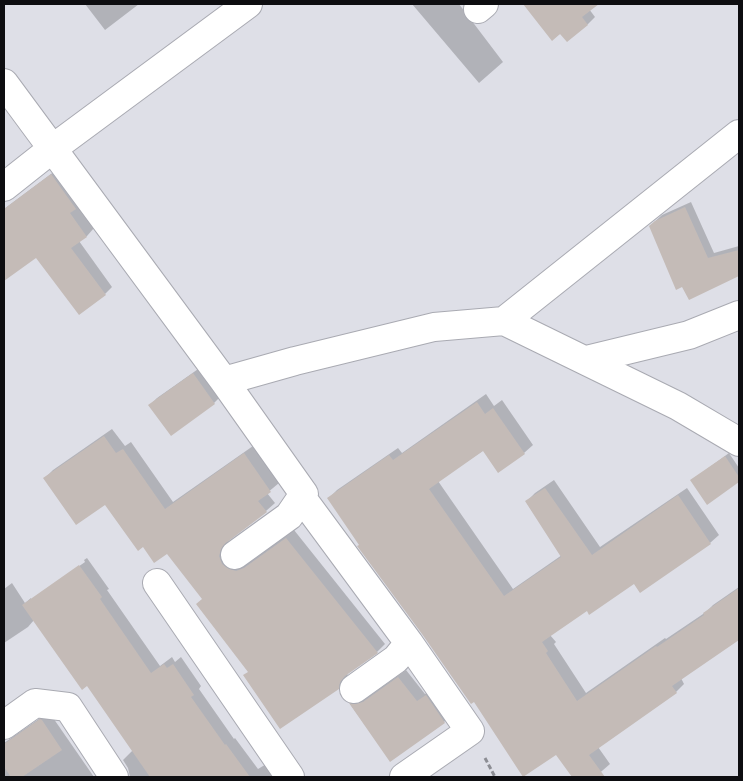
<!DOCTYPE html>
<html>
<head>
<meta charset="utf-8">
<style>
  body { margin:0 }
  #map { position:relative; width:743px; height:781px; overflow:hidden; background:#dedfe7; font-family:Poppins,sans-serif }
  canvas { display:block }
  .frame { position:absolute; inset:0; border:5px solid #0d0d10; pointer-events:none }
</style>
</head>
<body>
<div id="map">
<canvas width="743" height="781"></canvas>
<div class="frame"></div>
</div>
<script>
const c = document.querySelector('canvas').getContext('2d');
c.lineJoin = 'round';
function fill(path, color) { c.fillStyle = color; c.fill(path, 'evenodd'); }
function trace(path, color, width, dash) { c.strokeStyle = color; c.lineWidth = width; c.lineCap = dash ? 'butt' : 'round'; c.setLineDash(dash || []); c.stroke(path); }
const shadow = new Path2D(`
  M 85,4 L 139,4 L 105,30 Z
  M 412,4 L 459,4 L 503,62 L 479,83 Z
  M 524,4 L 595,4 L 589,9 L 595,17 L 588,24 L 567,41 L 561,33 L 553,39 Z
  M 59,168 L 83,200 L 77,206 L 94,228 L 87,236 L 79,241 L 112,287 L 105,294 L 36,256 L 4,279 L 4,209 Z
  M 691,202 L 714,253 L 739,246 L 739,275 L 689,298 L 650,226 L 662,215 Z
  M 201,367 L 221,396 L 214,403 L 150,405 L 157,398 Z
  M 486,394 L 494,406 L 502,400 L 533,445 L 524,453 L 484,450 L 438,481 L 513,589 L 562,555 L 526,502 L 535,493 L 554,480 L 600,547 L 687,488 L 719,535 L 710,543 L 640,592 L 634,583 L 587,609 L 550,635 L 556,642 L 554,644 L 586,693 L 665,638 L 666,639 L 706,612 L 713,605 L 739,587 L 739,638 L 681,678 L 684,684 L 676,692 L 598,747 L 610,764 L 595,777 L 574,777 L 556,753 L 474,700 L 360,544 L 329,498 L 337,490 L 398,448 L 402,453 Z
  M 112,429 L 125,446 L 131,442 L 173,502 L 253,446 L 279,483 L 267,493 L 275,503 L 266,511 L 228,540 L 227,547 L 245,563 L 253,560 L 294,530 L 385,644 L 377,652 L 348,673 L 346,680 L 338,688 L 249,671 L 203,598 L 167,552 L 143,545 L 105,503 L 45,478 L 53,470 Z
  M 729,453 L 739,468 L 739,481 L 707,503 L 692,480 Z
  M 87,558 L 109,589 L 107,590 L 160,666 L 172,657 L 175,662 L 181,657 L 201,686 L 199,689 L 234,739 L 235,738 L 258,769 L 268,763 L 277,777 L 145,777 L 144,776 L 143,777 L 130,777 L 128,768 L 123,760 L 133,750 L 88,684 L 34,620 L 28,627 L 4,643 L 4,589 L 12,583 L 25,603 L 31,598 L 31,600 L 85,562 L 84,560 Z
  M 406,670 L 425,694 L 434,688 L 452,714 L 444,722 L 390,760 L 350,704 L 358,696 L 365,697 L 372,694 Z
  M 49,712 L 94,777 L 104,770 L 108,777 L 4,777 L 4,743 Z`);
const building = new Path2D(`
  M 523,4 L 599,4 L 582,17 L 588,25 L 567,42 L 560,34 L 552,41 Z
  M 51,174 L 76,209 L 70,213 L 87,237 L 71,248 L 106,295 L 79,315 L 36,258 L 4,281 L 4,209 Z
  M 685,207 L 708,258 L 739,250 L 739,276 L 689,300 L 682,287 L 676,290 L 649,226 L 655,221 Z
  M 193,373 L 215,404 L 171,436 L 148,405 Z
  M 477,402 L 485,414 L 493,408 L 525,454 L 498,473 L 483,451 L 429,489 L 504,596 L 561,557 L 525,501 L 545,488 L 592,555 L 678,495 L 711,544 L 640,593 L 634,584 L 589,615 L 587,611 L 542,642 L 548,651 L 546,653 L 577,701 L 656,646 L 657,647 L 704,615 L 703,613 L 739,588 L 739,640 L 672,686 L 677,693 L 589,755 L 605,777 L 572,777 L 556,755 L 523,777 L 474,702 L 471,704 L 422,634 L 363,554 L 357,546 L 359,545 L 327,498 L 389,455 L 393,460 Z
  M 104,436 L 116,453 L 123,449 L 165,509 L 244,453 L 271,492 L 258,501 L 267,512 L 226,543 L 221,549 L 219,556 L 222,564 L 229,569 L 236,571 L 244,568 L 286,538 L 378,653 L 345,676 L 340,682 L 339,689 L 280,729 L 243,675 L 248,672 L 196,604 L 202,599 L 167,554 L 154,563 L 143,547 L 138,551 L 105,505 L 76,525 L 43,478 Z
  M 725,456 L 739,477 L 739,482 L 707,505 L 690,480 Z
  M 79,565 L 102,597 L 100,599 L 151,673 L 164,664 L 167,668 L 173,664 L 194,695 L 191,697 L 225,745 L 226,744 L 250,777 L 150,777 L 87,686 L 82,690 L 22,605 Z
  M 398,677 L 417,701 L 426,695 L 445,723 L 390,762 L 349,703 L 356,704 L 363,702 Z
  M 40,719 L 42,720 L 62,750 L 22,777 L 11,777 L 4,767 L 4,744 Z`);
const path = new Path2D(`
  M 485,758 L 495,777`);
const minor = new Path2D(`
  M 478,9 L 484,4
  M 4,83 L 224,381 L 304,494 L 289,516 L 235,555
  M 4,187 L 52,149 L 248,4
  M 504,321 L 678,406 L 739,442
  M 586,360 L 689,335 L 739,315
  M 224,381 L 295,361 L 434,327 L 504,321 L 739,134
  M 302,498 L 409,643 L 470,731 L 404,777
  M 157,583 L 290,777
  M 354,689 L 396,659 L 409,643
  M 4,725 L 35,703 L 68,707 L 114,777`);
fill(shadow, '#0003');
fill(building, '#c4bbb7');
trace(minor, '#a9aab2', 30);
trace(path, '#8c8d93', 3, [5, 2.5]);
trace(minor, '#fff', 28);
</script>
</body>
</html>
